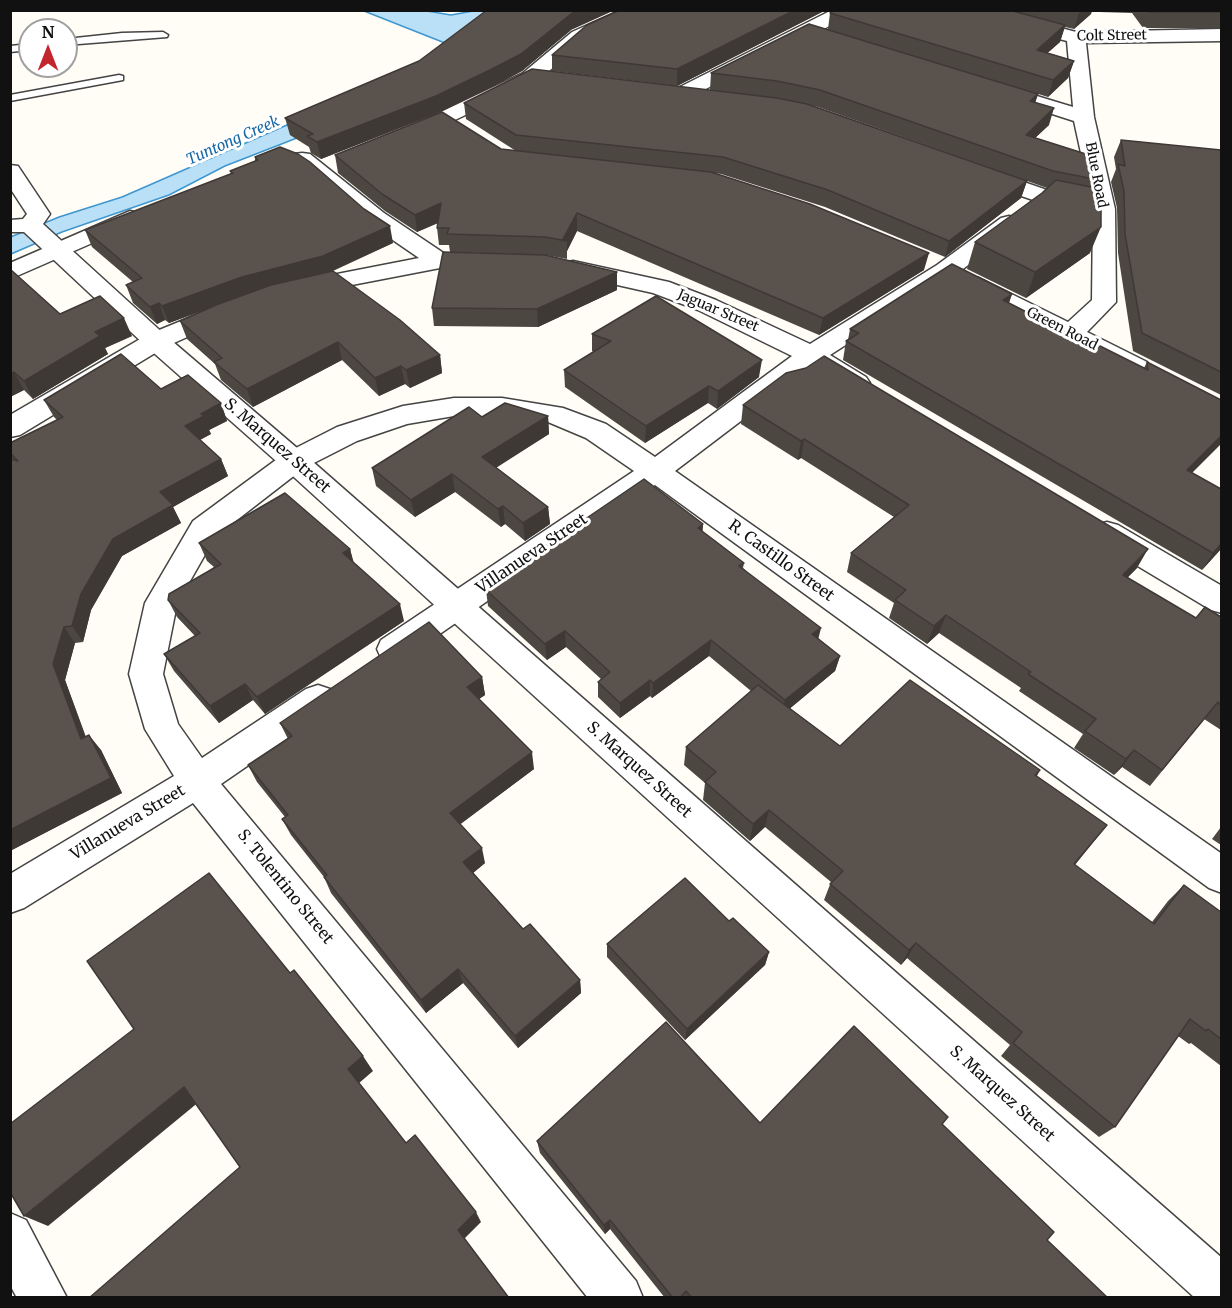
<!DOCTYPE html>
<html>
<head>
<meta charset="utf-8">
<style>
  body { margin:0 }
  #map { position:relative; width:1232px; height:1308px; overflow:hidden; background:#fffdf5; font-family:Merriweather,serif }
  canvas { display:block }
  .frame { position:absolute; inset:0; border:12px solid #111; pointer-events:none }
  .north { position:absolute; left:18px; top:18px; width:60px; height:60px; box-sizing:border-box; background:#fff; border:2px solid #a0a0a0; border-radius:50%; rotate:0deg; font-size:16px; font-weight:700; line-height:24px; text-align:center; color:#111 }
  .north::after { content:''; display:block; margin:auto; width:21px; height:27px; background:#c4262e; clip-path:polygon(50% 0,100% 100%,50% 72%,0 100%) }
</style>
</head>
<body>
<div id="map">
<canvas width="1232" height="1308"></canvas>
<div class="frame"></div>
<div class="north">N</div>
</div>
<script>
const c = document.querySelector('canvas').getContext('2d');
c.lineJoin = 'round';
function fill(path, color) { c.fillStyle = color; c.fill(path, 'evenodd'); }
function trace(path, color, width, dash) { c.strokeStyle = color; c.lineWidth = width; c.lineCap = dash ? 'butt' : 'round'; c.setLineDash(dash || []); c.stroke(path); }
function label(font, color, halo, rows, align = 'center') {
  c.font = font + ' Merriweather,serif'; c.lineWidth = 6; c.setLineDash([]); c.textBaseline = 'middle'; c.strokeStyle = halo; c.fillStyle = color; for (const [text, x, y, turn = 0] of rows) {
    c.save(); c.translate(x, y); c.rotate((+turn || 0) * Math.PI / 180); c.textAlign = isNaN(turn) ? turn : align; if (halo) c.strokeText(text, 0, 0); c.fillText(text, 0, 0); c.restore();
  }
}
const water = new Path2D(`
  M 421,10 L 451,15 L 473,11 L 516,11 L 320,129 L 225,166 L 169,195 L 62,232 L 11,254 L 11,237 L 13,236 L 59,217 L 122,197 L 335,104 L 455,47 L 364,11 Z`);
const service = new Path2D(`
  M 163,32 L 168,35 L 167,37 L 66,45 L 66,39 L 122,33 Z
  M 30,44 L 30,50 L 10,52 L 10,46 Z
  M 119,75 L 123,76 L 123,80 L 10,101 L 10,95 Z`);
const minor = new Path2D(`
  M 621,10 L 646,10 L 643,14 L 586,40 L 537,81 L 417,138 L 410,140 L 403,138 L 400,134 L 403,130 L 523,73 L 572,32 Z
  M 832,10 L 856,10 L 853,14 L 686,99 L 672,99 L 669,95 L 672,91 Z
  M 961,10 L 993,10 L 1076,32 L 1222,29 L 1222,41 L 1086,43 L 1094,117 L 1115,209 L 1116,302 L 1087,332 L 1147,362 L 1151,368 L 1147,374 L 1138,376 L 1129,374 L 961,288 L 958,283 L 961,278 L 970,276 L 979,278 L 1068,322 L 1092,300 L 1093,213 L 1033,200 L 975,180 L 972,175 L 975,170 L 983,168 L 1047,190 L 1091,199 L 1074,121 L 987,93 L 984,89 L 987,85 L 994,83 L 1073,107 L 1067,41 L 964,14 Z
  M 302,153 L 310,154 L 384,213 L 445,254 L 494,256 L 498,261 L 494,266 L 440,268 L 300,295 L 291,293 L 288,288 L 291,283 L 419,258 L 368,223 L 294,164 L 291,159 L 294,154 Z
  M 130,211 L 138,213 L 141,218 L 138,223 L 10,279 L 10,263 Z
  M 1009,216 L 1017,218 L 1021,223 L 1017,228 L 955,275 L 830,355 L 866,377 L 870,383 L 866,389 C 846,394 829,377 812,367 L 675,471 L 1222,854 L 1222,893 L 1209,888 L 655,485 L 405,658 L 393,662 L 381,658 L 377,649 L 381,640 L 634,471 L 586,438 L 548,422 L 502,416 L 454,416 L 407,424 L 357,441 L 304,468 L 215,537 L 177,604 L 163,674 L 178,724 L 202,758 L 306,689 L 318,685 L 330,689 L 335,699 L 330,709 L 221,784 L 636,1281 L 643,1298 L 588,1298 L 193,803 L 24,908 L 10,913 L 10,874 L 174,776 L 145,729 L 129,674 L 145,603 L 193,521 L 284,454 L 337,427 L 403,406 L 454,398 L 502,398 L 563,408 L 606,424 L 655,457 L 792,356 L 698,310 L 653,293 L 564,273 L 561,268 L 564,263 L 573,261 L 669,282 L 716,300 L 810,344 L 937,265 L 1001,218 Z
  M 225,303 L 234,306 L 238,311 L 234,316 L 165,347 L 20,435 L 10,437 L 10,415 L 147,335 Z
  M 1107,522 L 1118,525 L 1222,586 L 1222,613 L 1211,610 L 1096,541 L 1092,533 L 1096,525 Z
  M 10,1213 L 26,1220 L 67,1298 L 17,1298 L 10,1285 Z`);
const tertiary = new Path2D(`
  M 10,165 L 18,166 L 50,214 L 43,224 L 165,335 L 304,454 L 1222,1258 L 1222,1298 L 1195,1298 L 284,468 L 147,347 L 24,232 L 10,232 L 10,220 L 23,219 L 27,214 L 10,188 Z`);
const wall = new Path2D(`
  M 826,10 L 677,86 L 552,71 L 552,55 Z
  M 834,10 L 1092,10 L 1091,14 L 1074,29 L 1065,27 L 1060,42 L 1047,53 L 1074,61 L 1068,78 L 1048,97 L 980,76 L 1038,94 L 1035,102 L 1049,125 L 1035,138 L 1094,179 L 1091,187 L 1090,253 L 1026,298 L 967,269 L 975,242 L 1042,193 L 1047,188 L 818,107 L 810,105 L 1027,181 L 1021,198 L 945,257 L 825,207 L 721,174 L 715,173 L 924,270 L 819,335 L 577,231 L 567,251 L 567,259 L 546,255 L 450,252 L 449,245 L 439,245 L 437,228 L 437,223 L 417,232 L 385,211 L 338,173 L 335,155 L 501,149 L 516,151 L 466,119 L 464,103 L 775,98 L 710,90 L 711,73 L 828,29 L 830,13 Z
  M 1097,10 L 1221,10 L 1221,28 L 1143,28 L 1132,13 L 1099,12 Z
  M 571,30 L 522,71 L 494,86 L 438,113 L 321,159 L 311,153 L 309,147 L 290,135 L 285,118 Z
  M 1121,140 L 1221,150 L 1221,395 L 1133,351 L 1118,253 L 1117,208 L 1111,182 L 1116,169 L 1114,157 Z
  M 255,157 L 393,243 L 333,271 L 440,355 L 442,373 L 410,388 L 405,384 L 379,396 L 342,360 L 253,407 L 221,380 L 215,364 L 187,339 L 180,321 L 210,308 L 169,323 L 165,320 L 157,324 L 133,303 L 126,285 L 133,282 L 92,247 L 85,230 L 231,174 L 230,171 L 255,161 Z
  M 10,269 L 60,314 L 132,336 L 105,348 L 108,354 L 33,399 L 24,390 L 10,397 Z
  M 617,272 L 617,290 L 538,327 L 434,326 L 432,308 Z
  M 1012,294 L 1009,303 L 1097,348 L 1144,368 L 1147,362 L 1192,473 L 1221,549 L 1202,570 L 843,360 L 846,341 L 848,340 L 850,329 Z
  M 592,334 L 759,377 L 717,409 L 708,403 L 645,443 L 565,387 L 564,370 L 594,352 L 592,351 Z
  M 161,389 L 221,403 L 227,421 L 209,430 L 211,434 L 200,440 L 221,459 L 228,476 L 173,507 L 181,523 L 122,556 L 91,610 L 83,642 L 75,643 L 65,680 L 86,737 L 101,750 L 122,793 L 10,851 L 12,460 L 10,457 L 10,443 L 57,420 L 54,417 L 44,400 Z
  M 743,405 L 1137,568 L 1127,578 L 1196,618 L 1221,617 L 1221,730 L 1204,719 L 1150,786 L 1122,767 L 1114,775 L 1074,748 L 1083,734 L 1019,691 L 1021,688 L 939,633 L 927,644 L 889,618 L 894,603 L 847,572 L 851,553 L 894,517 L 801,458 L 798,460 L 741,424 Z
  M 548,416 L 549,434 L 496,467 L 548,507 L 550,524 L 525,541 L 505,524 L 501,527 L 455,492 L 415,517 L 376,486 L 372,468 L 482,417 Z
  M 703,524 L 702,531 L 744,563 L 743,568 L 818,638 L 840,656 L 835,671 L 790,708 L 840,746 L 1040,770 L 1037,776 L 1107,825 L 1075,865 L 1152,922 L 1168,901 L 1184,885 L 1221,912 L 1221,1066 L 1191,1043 L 1189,1044 L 1178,1036 L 1115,1127 L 1099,1137 L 1001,1056 L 1010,1045 L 907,958 L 901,965 L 824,900 L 831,882 L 765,827 L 750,841 L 703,800 L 705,783 L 684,765 L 686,747 L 751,691 L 709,656 L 652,698 L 650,696 L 620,718 L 598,697 L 598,682 L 601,679 L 566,647 L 547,660 L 488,606 L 486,590 L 548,550 L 547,545 Z
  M 199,543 L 350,549 L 353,562 L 404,621 L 265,714 L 253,700 L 219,723 L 174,671 L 164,654 L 195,636 L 177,617 L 168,600 L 214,567 L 207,561 Z
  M 482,677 L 485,695 L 479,699 L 534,769 L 460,824 L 485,863 L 473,873 L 523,929 L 580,980 L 581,993 L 518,1048 L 463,983 L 426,1013 L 331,893 L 324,877 L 291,835 L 282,819 L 285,817 L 257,782 L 248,765 L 288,739 L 280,723 Z
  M 1221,827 L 1221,845 L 1212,839 Z
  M 607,944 L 769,952 L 765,965 L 685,1040 L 607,957 Z
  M 760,1123 L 942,1124 L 1047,1240 L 1108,1298 L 665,1298 L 610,1229 L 605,1234 L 540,1153 L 537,1141 Z`);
const shadedWall = new Path2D(`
  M 577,10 L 615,10 L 571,30 L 522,71 L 494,86 L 438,113 L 321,159 L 317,142 Z
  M 795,10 L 826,10 L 677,86 L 677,69 Z
  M 1082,10 L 1092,10 L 1091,14 L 1074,29 L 1079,13 Z
  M 1065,25 L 1060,42 L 1032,67 L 1037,50 Z
  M 1074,61 L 1068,78 L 1048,97 L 1053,80 Z
  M 1038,94 L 1033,110 L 1030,101 Z
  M 1054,108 L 1049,125 L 1020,152 L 1026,135 Z
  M 1027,181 L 1021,198 L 945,257 L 949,241 Z
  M 441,203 L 443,221 L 417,232 L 415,215 Z
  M 577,213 L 577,231 L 567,251 L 567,241 L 563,239 Z
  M 390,226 L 393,243 L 327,273 L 247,294 L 169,323 L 162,306 L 242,277 Z
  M 1101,227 L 1090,253 L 1026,298 L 1035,272 Z
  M 929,253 L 924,270 L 819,335 L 823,318 Z
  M 617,272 L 617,290 L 538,327 L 537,309 Z
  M 1012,294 L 1005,313 L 1003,300 Z
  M 159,303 L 165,320 L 157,324 L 150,307 Z
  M 124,318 L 132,336 L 105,348 L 108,354 L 33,399 L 24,381 L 95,332 Z
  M 338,342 L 342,360 L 253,407 L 247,389 Z
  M 440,355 L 442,373 L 410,388 L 406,370 Z
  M 762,360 L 759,377 L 717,409 L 718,391 Z
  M 401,366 L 405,384 L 379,396 L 375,378 Z
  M 14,372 L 24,390 L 10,397 L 10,374 Z
  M 709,386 L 708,403 L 645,443 L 646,426 Z
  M 221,403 L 227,421 L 209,430 L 211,434 L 192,444 L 185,426 L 201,414 Z
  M 548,416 L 549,434 L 485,475 L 482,457 Z
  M 1221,436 L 1221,444 L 1177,488 L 1187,470 Z
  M 804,439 L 801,458 L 798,460 L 801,441 Z
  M 221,459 L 228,476 L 173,507 L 181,523 L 122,556 L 91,610 L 83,642 L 72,626 L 81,594 L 113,539 L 160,492 Z
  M 452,474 L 455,492 L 415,517 L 411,500 Z
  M 503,506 L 505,524 L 501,527 L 498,509 Z
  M 548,507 L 550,524 L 525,541 L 523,523 Z
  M 703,524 L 702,541 L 698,528 Z
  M 1221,544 L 1221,549 L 1202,570 L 1213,553 Z
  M 350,549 L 355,567 L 343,553 Z
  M 1148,549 L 1137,568 L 1112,593 L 1123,575 Z
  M 400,604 L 404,621 L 265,714 L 257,697 Z
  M 946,615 L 939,633 L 927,644 L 934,626 Z
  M 64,627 L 75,643 L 65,680 L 92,755 L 81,739 L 53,664 Z
  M 821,628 L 817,644 L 812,634 Z
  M 565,631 L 566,647 L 547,660 L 545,644 Z
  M 711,640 L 709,656 L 652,698 L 653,683 Z
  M 840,656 L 835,671 L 781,716 L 785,700 Z
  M 482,677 L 485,695 L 470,705 L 467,687 Z
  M 650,680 L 650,696 L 620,718 L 620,703 Z
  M 245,684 L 253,700 L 219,723 L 210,706 Z
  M 89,735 L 101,750 L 122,793 L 10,851 L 10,830 Z
  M 1134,750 L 1122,767 L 1114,775 L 1126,759 Z
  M 532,752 L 534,769 L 454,829 L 450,813 Z
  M 769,810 L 765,827 L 750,841 L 753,824 Z
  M 1107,825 L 1093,842 L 1061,881 L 1074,864 Z
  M 482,848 L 485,863 L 467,878 L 463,862 Z
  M 916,943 L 907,958 L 901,965 L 909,950 Z
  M 769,952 L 765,965 L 685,1040 L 687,1029 Z
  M 458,969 L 463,983 L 426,1013 L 421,1000 Z
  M 580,980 L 581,993 L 518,1048 L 515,1036 Z
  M 363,1056 L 373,1071 L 358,1084 L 348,1069 Z
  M 184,1087 L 200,1101 L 48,1226 L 24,1216 Z
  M 476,1212 L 481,1222 L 464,1239 L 458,1230 Z
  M 610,1220 L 610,1229 L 605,1234 L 604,1225 Z`);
const building = new Path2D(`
  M 487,10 L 577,10 L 571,14 L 521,54 L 492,69 L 436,96 L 317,142 L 307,136 L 313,134 L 285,118 L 419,61 Z
  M 620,10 L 795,10 L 677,69 L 552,55 L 587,25 Z
  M 834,10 L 1009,10 L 1065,25 L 1037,50 L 1074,61 L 1053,80 L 830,13 Z
  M 1148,10 L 1221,10 L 1221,12 L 1149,12 Z
  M 809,24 L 1038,94 L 1030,101 L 1054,108 L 1026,135 L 1089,155 L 1094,179 L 1053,171 L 820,90 L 777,81 L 711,73 Z
  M 532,69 L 777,98 L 807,104 L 1027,181 L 949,241 L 828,190 L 723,157 L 516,135 L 464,103 Z
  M 442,112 L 501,149 L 711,172 L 810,204 L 929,253 L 823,318 L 577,213 L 563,239 L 567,241 L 545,237 L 447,234 L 449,228 L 437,228 L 441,203 L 415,215 L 382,194 L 335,155 Z
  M 1121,140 L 1221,150 L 1221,372 L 1142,333 L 1125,234 L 1124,191 L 1118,164 L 1125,166 Z
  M 280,147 L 298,154 L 310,162 L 364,209 L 390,226 L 323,256 L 242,277 L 162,306 L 159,303 L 150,307 L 126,285 L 142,278 L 85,230 L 233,173 L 230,171 L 258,160 L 255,157 Z
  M 1056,180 L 1101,189 L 1101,227 L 1035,272 L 975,242 L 1042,193 Z
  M 443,252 L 545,255 L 617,272 L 537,309 L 432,308 Z
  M 952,264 L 1012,294 L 1003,300 L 1097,348 L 1100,346 L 1148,370 L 1147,362 L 1221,400 L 1221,436 L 1187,470 L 1221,489 L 1221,544 L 1213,553 L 846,341 L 859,333 L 850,329 Z
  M 10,269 L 60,314 L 100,296 L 124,318 L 95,332 L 100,336 L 24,381 L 14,372 L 10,374 Z
  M 333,271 L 400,320 L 440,355 L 406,370 L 401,366 L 375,378 L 338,342 L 247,389 L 214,362 L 222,358 L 180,321 L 216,305 L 271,285 Z
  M 656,296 L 762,360 L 718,391 L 709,386 L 646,426 L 564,370 L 611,341 L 592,334 Z
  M 121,354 L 161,389 L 188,375 L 221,403 L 201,414 L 204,416 L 185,426 L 221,459 L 160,492 L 173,505 L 113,539 L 81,594 L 72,626 L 64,627 L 53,664 L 81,739 L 89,735 L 111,778 L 10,830 L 10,459 L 18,461 L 10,453 L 10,443 L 63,417 L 44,400 Z
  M 824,356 L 1148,549 L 1123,575 L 1196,618 L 1205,607 L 1221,617 L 1221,705 L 1218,702 L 1162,770 L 1134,750 L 1126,759 L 1085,731 L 1096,719 L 1028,674 L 1031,672 L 946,615 L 934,626 L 895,600 L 906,590 L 851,553 L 909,505 L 804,439 L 801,441 L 743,405 L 786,373 L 806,368 Z
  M 505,403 L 548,416 L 482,457 L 548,507 L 523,523 L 503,506 L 498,509 L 452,474 L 411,500 L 372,468 L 469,407 L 482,417 Z
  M 644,479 L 703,524 L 698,528 L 744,563 L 739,566 L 821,628 L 812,634 L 840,656 L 785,700 L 711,640 L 653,683 L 650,680 L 620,703 L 598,682 L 610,672 L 565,631 L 545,644 L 486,590 L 551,548 L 547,545 Z
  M 285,493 L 350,549 L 343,553 L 400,604 L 257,697 L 245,684 L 210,706 L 164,654 L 200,633 L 168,600 L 169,594 L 221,564 L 199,543 Z
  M 429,622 L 482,677 L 467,687 L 532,752 L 450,813 L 482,848 L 463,862 L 523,929 L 530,924 L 580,980 L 515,1036 L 458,969 L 421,1000 L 324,877 L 327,875 L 282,819 L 288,815 L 248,765 L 292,736 L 280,723 Z
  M 910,680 L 1040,770 L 1035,775 L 1107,825 L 1074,864 L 1154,924 L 1184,885 L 1221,912 L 1221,1039 L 1208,1029 L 1206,1031 L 1190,1019 L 1115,1127 L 1013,1043 L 1022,1032 L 916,943 L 909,950 L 830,884 L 843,871 L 769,810 L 753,824 L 705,782 L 716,772 L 686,747 L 758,685 L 840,746 Z
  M 209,873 L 290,973 L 294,970 L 363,1056 L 348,1069 L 406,1143 L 415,1135 L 476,1212 L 458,1230 L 509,1298 L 89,1298 L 240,1167 L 184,1087 L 24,1216 L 10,1192 L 10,1124 L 134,1029 L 87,961 Z
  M 685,878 L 729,921 L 733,918 L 769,952 L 687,1029 L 607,944 Z
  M 666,1022 L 760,1123 L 854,1026 L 948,1117 L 942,1124 L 1054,1232 L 1047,1240 L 1108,1298 L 692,1298 L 686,1291 L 680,1298 L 673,1298 L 610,1220 L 604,1225 L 537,1141 Z`);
const farStreetnames = [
  ["Colt Street",1112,36,-1],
  ["Blue Road",1096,175,79],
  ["Jaguar Street",718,311,23],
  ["Green Road",1062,329,27]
];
const farWaternames = [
  ["Tuntong Creek",233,141,-24]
];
const streetNames = [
  ["S. Marquez Street",277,446,41],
  ["Villanueva Street",532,554,-34],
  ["R. Castillo Street",781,561,36],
  ["S. Marquez Street",639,770,42],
  ["Villanueva Street",128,823,-31],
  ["S. Tolentino Street",285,887,51],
  ["S. Marquez Street",1002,1094,42]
];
fill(water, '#b9e0f7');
trace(water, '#3f96cf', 1.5);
trace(service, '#444', 3);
trace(minor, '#444', 3);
trace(tertiary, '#444', 3);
fill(service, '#fff');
fill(minor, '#fff');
fill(tertiary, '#fff');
fill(wall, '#4d4742');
fill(shadedWall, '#3f3936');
fill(building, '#5a524d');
trace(building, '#3f3936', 1.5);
label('14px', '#111', '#fff', farStreetnames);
label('italic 15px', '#1768a6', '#fff', farWaternames);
label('16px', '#111', '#fff', streetNames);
</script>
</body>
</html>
